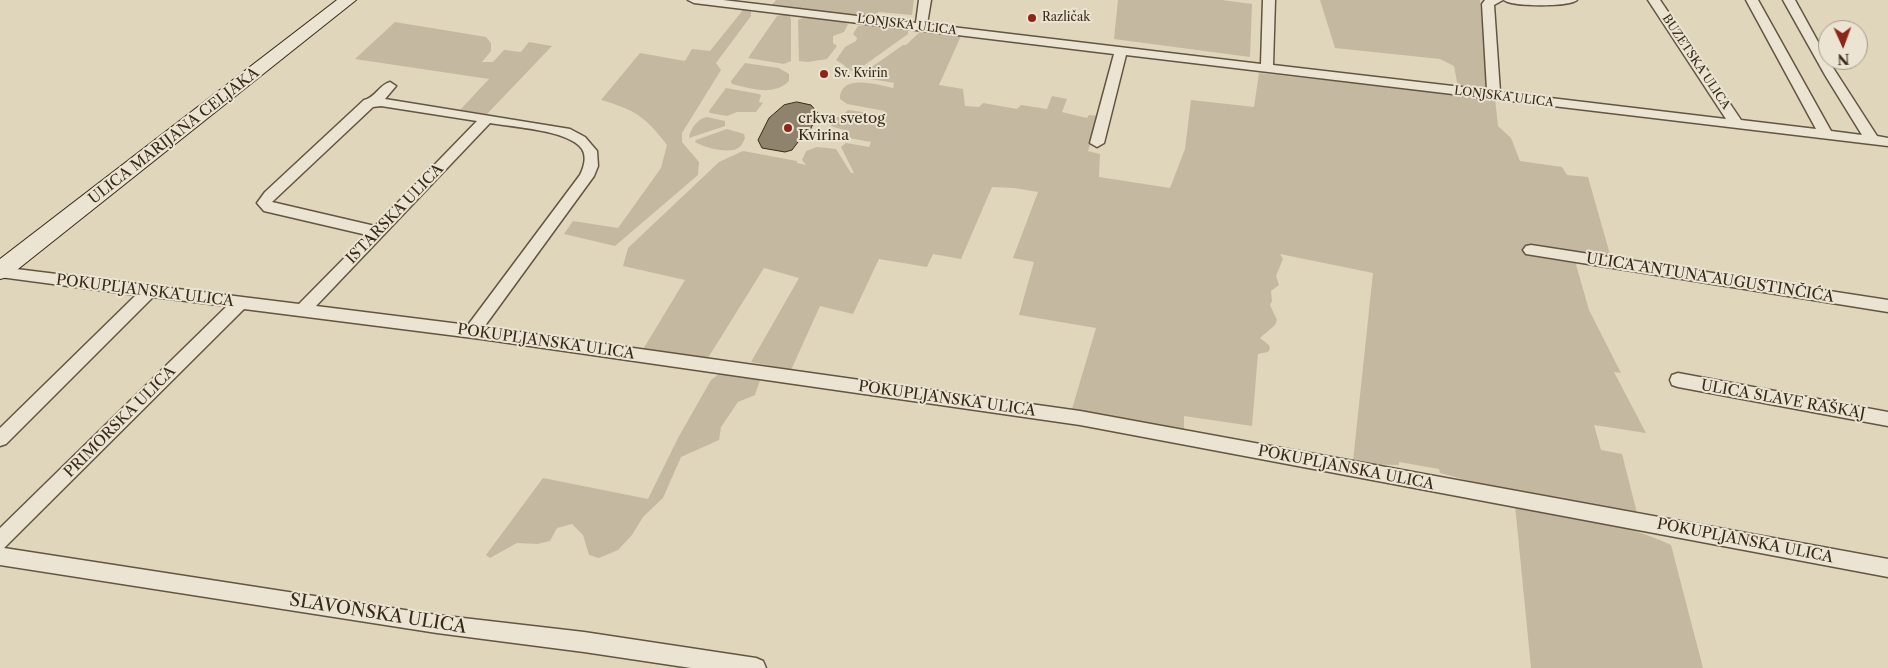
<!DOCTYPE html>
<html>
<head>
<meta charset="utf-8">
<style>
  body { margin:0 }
  #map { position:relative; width:1888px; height:668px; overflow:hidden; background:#e0d6bc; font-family:"Libre Caslon Text",serif }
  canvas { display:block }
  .north { position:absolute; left:1818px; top:20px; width:50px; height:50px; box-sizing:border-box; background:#ebe4d3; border:1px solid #a49a88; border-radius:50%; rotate:178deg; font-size:14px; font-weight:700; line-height:20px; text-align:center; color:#392a17 }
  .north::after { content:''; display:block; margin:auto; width:18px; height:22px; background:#8f2418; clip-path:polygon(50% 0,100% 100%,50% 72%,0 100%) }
</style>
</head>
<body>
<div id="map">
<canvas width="1888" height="668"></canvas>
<div class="north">N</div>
</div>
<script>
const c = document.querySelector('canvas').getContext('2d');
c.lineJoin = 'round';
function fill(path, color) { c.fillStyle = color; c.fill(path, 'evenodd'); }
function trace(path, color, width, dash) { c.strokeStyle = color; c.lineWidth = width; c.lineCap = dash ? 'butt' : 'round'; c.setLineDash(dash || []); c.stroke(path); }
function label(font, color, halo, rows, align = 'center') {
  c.font = font + ' "Libre Caslon Text",serif'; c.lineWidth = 4; c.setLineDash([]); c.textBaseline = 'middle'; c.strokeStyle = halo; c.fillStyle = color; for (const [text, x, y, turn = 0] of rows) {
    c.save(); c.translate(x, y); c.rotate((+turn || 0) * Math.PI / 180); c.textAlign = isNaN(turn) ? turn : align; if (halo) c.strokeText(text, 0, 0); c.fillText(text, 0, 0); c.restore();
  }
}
const green = new Path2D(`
  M 776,0 L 914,0 L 912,15 L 878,12 L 875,18 L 772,5 Z
  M 1118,0 L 1222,0 L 1252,4 L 1250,57 L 1114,39 Z
  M 1320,0 L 1480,0 L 1488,88 L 1484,90 L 1458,87 L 1454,66 L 1440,59 L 1335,48 Z
  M 743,10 L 751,11 L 751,16 L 716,63 L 721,70 L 682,133 L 682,142 L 699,162 L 698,175 L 615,246 L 564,234 L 573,221 L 618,228 L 661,168 L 667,145 C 645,116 635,110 601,100 L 640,53 L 685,61 L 692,49 L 710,51 Z
  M 784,14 L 790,16 L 791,20 L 791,61 L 784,64 L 748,58 L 777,16 Z
  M 805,17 L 845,21 L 848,24 L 844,32 L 833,36 L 833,43 L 837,46 L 827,59 L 808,62 L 799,61 L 798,20 Z
  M 395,22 L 486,37 L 491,43 L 491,51 L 482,62 L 493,62 L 504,50 L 521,52 L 529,42 L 552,46 L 487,114 L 460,110 L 489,79 L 355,59 Z
  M 864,25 L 905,29 L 908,31 L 908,34 L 859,69 L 849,71 L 844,65 L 836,60 L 845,47 L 856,41 L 857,38 L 853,34 L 858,26 Z
  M 921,31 L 961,36 L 939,85 L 963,89 L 965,106 L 979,107 L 983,103 L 1017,109 L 1021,105 L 1047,109 L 1052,96 L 1067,99 L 1062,112 L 1087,118 L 1089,115 L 1100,116 L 1088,151 L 1100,154 L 1099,177 L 1170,188 L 1185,149 L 1191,100 L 1254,107 L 1259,73 L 1495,98 L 1498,126 L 1511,138 L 1520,161 L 1562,167 L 1567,175 L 1588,177 L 1611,258 L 1573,254 L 1589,310 L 1621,373 L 1614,372 L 1646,433 L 1594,425 L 1601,450 L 1622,454 L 1637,513 L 1503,490 L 1440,473 L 1439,469 L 1399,462 L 1399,465 L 1363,464 L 1353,461 L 1373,273 L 1280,254 L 1283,259 L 1276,276 L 1279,285 L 1271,291 L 1272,301 L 1270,305 L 1277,320 L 1275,325 L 1260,338 L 1269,345 L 1270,349 L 1268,352 L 1258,354 L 1252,426 L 1184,416 L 1184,431 L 1072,409 L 1096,328 L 1019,315 L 1034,262 L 1013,258 L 1038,192 L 1014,188 L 992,187 L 961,259 L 933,254 L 927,267 L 879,259 L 853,314 L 820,306 L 791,370 L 751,362 L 799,278 L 764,268 L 708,358 L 642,351 L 685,280 L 623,266 L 628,248 L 719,162 L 743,151 L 797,161 L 797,163 L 806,165 L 802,160 L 806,151 L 817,147 L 836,149 L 851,173 L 854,173 L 841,147 L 846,143 L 869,147 L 871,142 L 849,138 L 847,131 L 831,126 L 835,117 L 841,117 L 848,110 L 883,115 L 885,111 L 847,104 L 840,99 C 840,73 878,85 893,88 L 894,83 L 865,78 L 863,73 L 903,45 L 906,45 Z
  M 745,63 L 779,68 L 789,74 L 789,81 C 773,97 750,88 732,84 L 731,81 Z
  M 726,88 L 759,94 L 761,95 L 759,102 L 763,103 L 756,112 L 737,112 L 727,116 L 710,113 L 709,111 Z
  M 707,117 L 725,121 L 725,126 L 689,138 C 690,129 697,119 707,117 Z
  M 727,129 L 744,134 L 745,138 C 743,142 742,146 738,148 C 730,154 704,148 695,142 L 696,140 Z
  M 719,374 L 760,380 L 755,395 L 738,402 L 721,427 L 719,440 L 681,457 L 663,498 L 643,517 L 632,535 L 618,550 L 599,558 L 589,555 L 583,535 L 572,524 L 557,528 L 550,541 L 537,544 L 517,543 L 490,558 L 486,555 L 543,478 L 648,499 L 678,438 L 711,380 Z
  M 1515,505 C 1568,515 1621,522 1671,545 L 1703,668 L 1531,668 Z`);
const building = new Path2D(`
  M 797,102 L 811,105 L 818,113 L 817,121 L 814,122 L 806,138 L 801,138 L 792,150 L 785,152 L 762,148 L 758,140 L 769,118 L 784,105 Z`);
const minor = new Path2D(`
  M 688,0 L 723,0 L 916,23 L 919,0 L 931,0 L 927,24 L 1261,64 L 1263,0 L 1275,0 L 1273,65 L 1487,90 L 1482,4 L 1485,0 L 1503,0 L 1494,5 L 1500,92 L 1726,119 L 1648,0 L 1660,0 L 1741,120 L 1816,129 L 1746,0 L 1758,0 L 1831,131 L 1862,135 L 1825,75 L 1783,0 L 1795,0 L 1828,60 L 1877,136 L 1888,138 L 1888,146 L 1126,55 L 1104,143 L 1097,147 L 1090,143 L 1114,54 L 694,3 Z
  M 1504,0 L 1577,0 C 1570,7 1511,7 1504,0 Z
  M 390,82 L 396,86 L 385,99 L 570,129 L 585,137 L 597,151 L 598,166 L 594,176 L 484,327 L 1080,411 L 1888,559 L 1888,577 L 1080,425 L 481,339 L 244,309 L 4,548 L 437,615 L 584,632 L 756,658 L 763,661 L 766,668 L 691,668 L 584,652 L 437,633 L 0,565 L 0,528 L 227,306 L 153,297 L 6,444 L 0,446 L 0,428 L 136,295 L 0,277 L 0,267 L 299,304 L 367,235 L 264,211 L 257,203 L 265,192 L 364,100 C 375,98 379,85 390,82 ZM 381,106 L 477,121 L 375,226 L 272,202 L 373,107 ZM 490,123 C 512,127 569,130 582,149 C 587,157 584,167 580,175 L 468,325 L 316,306 Z
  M 1531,245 L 1888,300 L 1888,312 L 1526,254 L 1523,250 L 1526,246 Z
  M 1678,373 L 1888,412 L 1888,426 L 1678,387 L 1672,385 L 1670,380 L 1672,375 Z`);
const secondary = new Path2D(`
  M 337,0 L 356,0 L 8,277 L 0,279 L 0,259 Z`);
const markers = [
  [1032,18,5,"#8f2418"],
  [824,74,5,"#8f2418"],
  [788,128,5,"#8f2418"]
];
const farPoinames = [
  ["Različak",1042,18],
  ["Sv. Kvirin",834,74]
];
const farStreetnames = [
  ["LONJSKA ULICA",907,25,7],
  ["BUZETSKA ULICA",1696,62,56],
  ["LONJSKA ULICA",1504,97,7]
];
const poiNames = [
  ["crkva svetog",798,119],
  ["Kvirina",798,136]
];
const streetNames = [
  ["ULICA MARIJANA CELJAKA",174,136,-38],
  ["ISTARSKA ULICA",395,214,-46],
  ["ULICA ANTUNA AUGUSTINČIĆA",1710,278,9],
  ["POKUPLJANSKA ULICA",145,291,7],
  ["POKUPLJANSKA ULICA",546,342,8],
  ["POKUPLJANSKA ULICA",947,399,8],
  ["ULICA SLAVE RAŠKAJ",1783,400,10],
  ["PRIMORSKA ULICA",120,422,-45],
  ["POKUPLJANSKA ULICA",1346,468,11],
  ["POKUPLJANSKA ULICA",1745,541,11]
];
const nearStreetnames = [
  ["SLAVONSKA ULICA",378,614,9]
];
fill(green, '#c4b9a0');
fill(building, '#90836d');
trace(building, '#392a17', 1);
trace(minor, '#635540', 3);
trace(secondary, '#392a17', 2);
fill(minor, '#ebe4d3');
fill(secondary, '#ebe4d3');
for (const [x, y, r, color] of markers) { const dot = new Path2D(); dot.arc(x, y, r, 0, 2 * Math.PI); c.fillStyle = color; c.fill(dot); trace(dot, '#ebe4d3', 2); }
label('12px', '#392a17', '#ebe4d3', farPoinames, 'left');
label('12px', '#392a17', '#ebe4d3', farStreetnames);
label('15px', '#392a17', '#ebe4d3', poiNames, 'left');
label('15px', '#392a17', '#ebe4d3', streetNames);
label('18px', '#392a17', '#ebe4d3', nearStreetnames);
</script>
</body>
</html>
